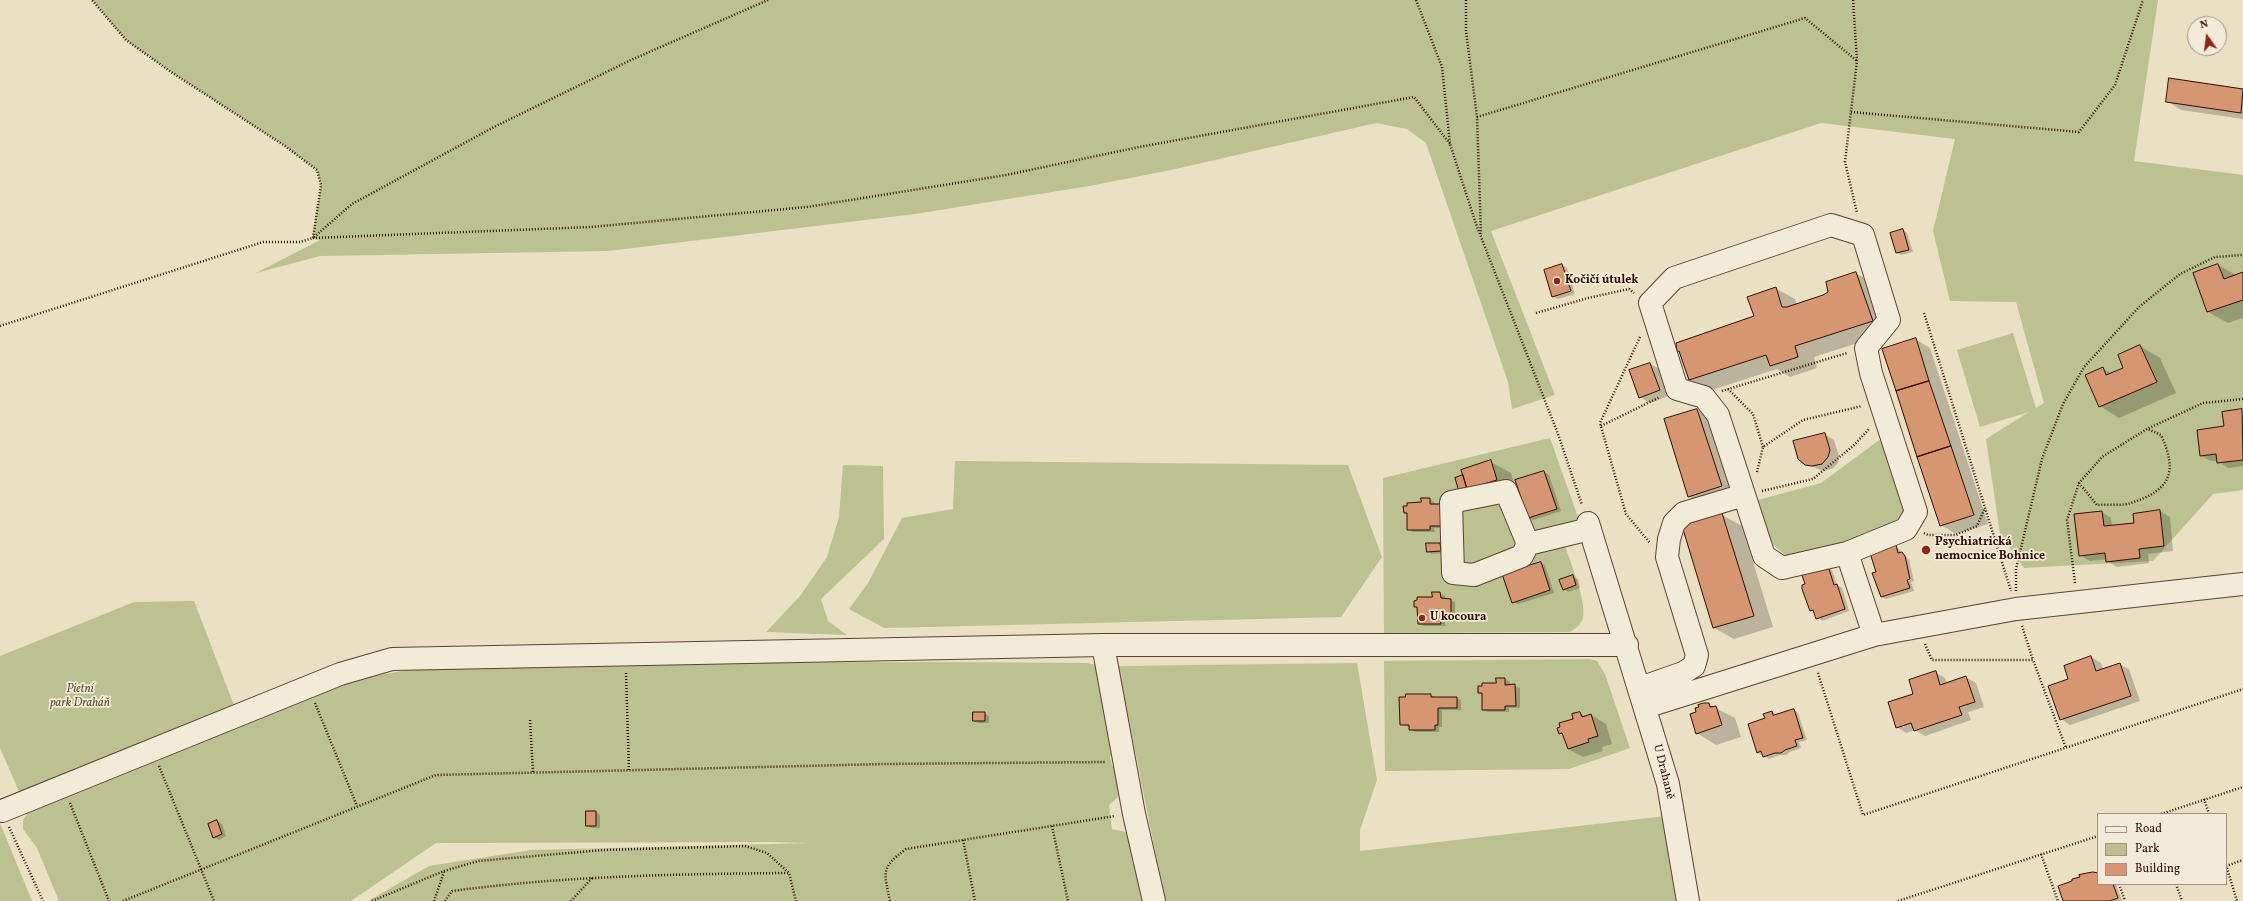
<!DOCTYPE html>
<html>
<head>
<meta charset="utf-8">
<style>
  body { margin:0 }
  #map { position:relative; width:2243px; height:901px; overflow:hidden; background:#eae0c3; font-family:Vollkorn,serif }
  canvas { display:block }
  .legend { position:absolute; left:2097px; top:813px; width:130px; height:72px; box-sizing:border-box; background:#f1ebd8; border:1px solid #a39282; margin:0; padding:5px 7px; list-style:none; font-size:12px; color:#2e0d02 }
  .legend li { display:flex; align-items:center; gap:8px; height:20px }
  .legend b { width:20px; border:1px solid #a39282 }
  .north { position:absolute; left:2187px; top:16px; width:40px; height:40px; box-sizing:border-box; background:#f1ebd8; border:1px solid #a39282; border-radius:50%; rotate:346deg; font-size:11px; font-weight:700; line-height:16px; text-align:center; color:#2e0d02 }
  .north::after { content:''; display:block; margin:auto; width:14px; height:18px; background:#8f2418; clip-path:polygon(50% 0,100% 100%,50% 72%,0 100%) }
</style>
</head>
<body>
<div id="map">
<canvas width="2243" height="901"></canvas>
<ul class="legend">
<li><b style="height:5px;background:#f1ebd8"></b>Road</li>
<li><b style="height:11px;background:#bbc190"></b>Park</li>
<li><b style="height:11px;background:#d59671"></b>Building</li>
</ul>
<div class="north">N</div>
</div>
<script>
const c = document.querySelector('canvas').getContext('2d');
c.lineJoin = 'round';
function fill(path, color) { c.fillStyle = color; c.fill(path, 'evenodd'); }
function trace(path, color, width, dash) { c.strokeStyle = color; c.lineWidth = width; c.lineCap = dash ? 'butt' : 'round'; c.setLineDash(dash || []); c.stroke(path); }
function label(font, color, halo, rows, align = 'center') {
  c.font = font + ' Vollkorn,serif'; c.lineWidth = 3.5; c.setLineDash([]); c.textBaseline = 'middle'; c.strokeStyle = halo; c.fillStyle = color; for (const [text, x, y, turn = 0] of rows) {
    c.save(); c.translate(x, y); c.rotate((+turn || 0) * Math.PI / 180); c.textAlign = isNaN(turn) ? turn : align; if (halo) c.strokeText(text, 0, 0); c.fillText(text, 0, 0); c.restore();
  }
}
const green = new Path2D(`
  M 92,0 L 2158,0 L 2134,161 L 2243,175 L 2243,272 L 2224,279 L 2218,264 L 2193,273 L 2207,312 L 2243,300 L 2243,409 L 2222,412 L 2224,426 L 2197,430 L 2200,456 L 2216,454 L 2218,463 L 2243,460 L 2243,490 L 2213,494 L 2153,561 L 2024,568 L 2000,534 L 1986,439 L 2029,412 L 1980,427 L 1957,350 L 2013,333 L 2036,408 L 2044,403 L 2016,302 L 1950,301 L 1933,231 L 1955,139 L 1821,123 L 1491,231 L 1555,395 L 1512,409 L 1508,382 L 1426,143 L 1407,129 L 1376,123 L 1171,170 L 1089,186 L 915,214 L 608,251 L 320,256 L 256,273 L 320,240 L 312,239 L 321,185 L 317,170 L 285,146 L 171,72 L 126,40 ZM 2140,345 L 2157,382 L 2099,407 L 2085,375 L 2102,367 L 2106,375 L 2123,368 L 2118,355 ZM 2160,510 L 2164,546 L 2139,549 L 2140,558 L 2106,562 L 2104,526 L 2134,523 L 2133,514 Z
  M 1550,438 L 1579,520 L 1560,531 C 1566,552 1587,598 1583,618 C 1581,625 1576,628 1570,632 L 1384,633 L 1383,478 Z
  M 1882,438 L 1906,503 L 1903,519 L 1852,542 L 1786,556 L 1769,541 L 1758,500 L 1821,483 Z
  M 955,461 L 1348,465 L 1382,557 L 1341,617 L 884,628 L 849,609 L 868,583 L 902,518 L 953,509 Z
  M 843,465 L 883,466 L 884,539 L 821,599 L 828,621 L 847,635 L 766,632 L 800,596 L 827,557 L 839,517 Z
  M 194,601 L 235,708 L 21,796 L 0,748 L 0,656 L 134,602 Z
  M 1590,659 L 1597,661 L 1605,674 L 1630,748 L 1569,769 L 1385,771 L 1384,661 Z
  M 934,662 L 1087,663 L 1097,665 L 1115,749 L 1110,757 L 1112,766 L 1120,771 C 1124,789 1123,794 1109,805 L 1112,829 L 1134,834 L 1150,901 L 368,901 L 429,866 L 531,850 L 813,843 L 767,842 L 436,843 L 351,901 L 59,901 L 37,848 L 23,829 L 23,820 L 29,811 L 339,683 L 439,664 Z
  M 1357,663 L 1377,780 L 1360,830 L 1360,851 L 1666,816 L 1680,901 L 1165,901 L 1118,666 Z
  M 0,823 L 32,901 L 0,901 Z`);
const shadow = new Path2D(`
  M 2170,79 L 2243,90 L 2243,119 L 2181,110 L 2167,101 Z
  M 1903,230 L 1907,233 L 1913,252 L 1901,255 L 1896,252 Z
  M 1562,265 L 1567,268 L 1575,294 L 1558,299 L 1553,297 L 1545,271 Z
  M 2218,265 L 2236,275 L 2243,273 L 2243,318 L 2228,323 L 2208,312 L 2194,273 Z
  M 1857,274 L 1877,285 L 1892,332 L 1814,357 L 1817,368 L 1790,377 L 1777,369 L 1709,391 L 1689,380 L 1678,351 L 1755,317 L 1775,288 L 1795,299 L 1797,305 L 1829,293 L 1827,282 Z
  M 1915,339 L 1930,348 L 1988,524 L 1956,534 L 1941,525 Z
  M 2140,346 L 2160,358 L 2176,393 L 2119,418 L 2100,406 L 2102,368 L 2112,374 L 2125,368 Z
  M 1650,364 L 1660,369 L 1669,396 L 1650,403 L 1640,397 Z
  M 1697,410 L 1712,418 L 1736,495 L 1704,505 L 1689,497 Z
  M 2243,410 L 2243,466 L 2228,468 L 2218,461 L 2211,461 L 2201,456 L 2225,427 L 2223,413 Z
  M 1824,434 L 1834,440 L 1839,456 L 1838,463 L 1832,469 L 1823,471 L 1806,464 Z
  M 1491,462 L 1511,473 L 1516,491 L 1487,500 L 1456,478 Z
  M 1544,472 L 1549,475 L 1561,511 L 1533,520 L 1528,517 Z
  M 1430,499 L 1434,502 L 1445,528 L 1434,528 L 1435,532 L 1413,532 L 1408,529 L 1408,514 L 1405,512 Z
  M 2160,511 L 2170,517 L 2173,551 L 2148,554 L 2149,563 L 2117,567 L 2107,561 L 2107,559 L 2090,561 L 2080,555 L 2102,512 L 2111,518 L 2112,526 L 2135,524 Z
  M 1722,515 L 1742,526 L 1773,627 L 1734,639 L 1714,628 L 1683,527 Z
  M 1427,544 L 1440,544 L 1445,546 L 1445,553 L 1432,554 L 1428,551 Z
  M 1896,546 L 1909,560 L 1914,581 L 1911,582 L 1914,591 L 1886,599 L 1881,597 L 1877,572 Z
  M 1541,563 L 1545,565 L 1554,593 L 1518,604 L 1513,602 Z
  M 1828,568 L 1832,570 L 1837,585 L 1842,588 L 1849,611 L 1822,621 L 1811,610 L 1806,585 Z
  M 1573,577 L 1578,579 L 1580,588 L 1568,592 L 1564,589 Z
  M 1440,593 L 1445,596 L 1445,599 L 1455,602 L 1455,622 L 1445,622 L 1445,626 L 1423,626 L 1419,624 L 1418,609 L 1415,606 Z
  M 2091,657 L 2101,663 L 2103,669 L 2119,664 L 2129,669 L 2140,701 L 2070,725 L 2061,719 L 2070,680 Z
  M 1935,672 L 1945,678 L 1947,683 L 1966,677 L 1976,683 L 1984,707 L 1968,712 L 1971,720 L 1925,736 L 1915,730 L 1906,733 L 1897,727 L 1914,695 Z
  M 1497,679 L 1505,679 L 1510,682 L 1510,685 L 1520,688 L 1520,708 L 1509,708 L 1509,712 L 1488,712 L 1483,709 L 1483,694 L 1479,692 L 1497,684 Z
  M 1431,695 L 1435,697 L 1456,698 L 1461,700 L 1461,710 L 1442,710 L 1442,727 L 1439,727 L 1439,732 L 1415,732 L 1410,729 L 1410,727 L 1401,724 Z
  M 1708,704 L 1735,718 L 1741,737 L 1716,745 L 1697,733 L 1697,713 Z
  M 1794,710 L 1798,713 L 1807,740 L 1799,742 L 1801,748 L 1790,752 L 1786,755 L 1780,755 L 1769,759 L 1757,752 L 1766,719 L 1772,712 L 1777,715 Z
  M 984,713 L 989,716 L 989,723 L 978,723 L 974,721 Z
  M 1580,713 L 1586,717 L 1591,715 L 1606,724 L 1612,744 L 1602,747 L 1603,751 L 1583,757 L 1568,749 L 1564,736 L 1560,733 L 1562,727 L 1574,719 Z
  M 596,812 L 600,815 L 600,828 L 592,828 L 587,826 Z
  M 217,821 L 222,824 L 226,836 L 219,840 L 214,837 Z
  M 2084,874 L 2087,875 L 2098,874 L 2098,884 L 2116,884 L 2122,901 L 2064,901 L 2081,878 L 2080,875 Z`);
const building = new Path2D(`
  M 2169,78 L 2243,89 L 2241,113 L 2166,102 Z
  M 1903,229 L 1909,250 L 1896,253 L 1890,233 Z
  M 1562,264 L 1571,291 L 1552,297 L 1544,270 Z
  M 2218,264 L 2224,279 L 2243,272 L 2243,300 L 2207,312 L 2193,273 Z
  M 1856,272 L 1873,321 L 1795,346 L 1798,357 L 1770,366 L 1766,355 L 1689,380 L 1679,351 L 1677,352 L 1676,343 L 1754,316 L 1747,297 L 1776,287 L 1782,307 L 1787,307 L 1823,295 L 1828,292 L 1826,282 Z
  M 1916,338 L 1929,381 L 1896,391 L 1882,349 Z
  M 2140,345 L 2157,382 L 2099,407 L 2085,375 L 2103,367 L 2106,375 L 2123,368 L 2118,355 Z
  M 1650,363 L 1660,390 L 1639,398 L 1629,370 Z
  M 1929,381 L 1951,446 L 1917,457 L 1896,391 Z
  M 1697,409 L 1722,486 L 1688,497 L 1664,419 Z
  M 2242,409 L 2243,460 L 2217,463 L 2216,454 L 2200,456 L 2197,430 L 2224,426 L 2222,412 Z
  M 1825,433 L 1830,450 L 1828,457 L 1822,464 L 1812,466 L 1805,465 L 1798,459 L 1793,441 Z
  M 1951,446 L 1974,515 L 1940,526 L 1917,457 Z
  M 1491,460 L 1497,480 L 1467,489 L 1461,470 Z
  M 1544,471 L 1557,509 L 1528,518 L 1515,480 Z
  M 1463,475 L 1467,489 L 1459,492 L 1455,478 Z
  M 1421,498 L 1430,498 L 1430,504 L 1441,504 L 1441,526 L 1430,526 L 1430,530 L 1407,530 L 1407,513 L 1404,513 L 1403,506 L 1407,506 L 1407,503 L 1421,502 Z
  M 2160,510 L 2164,546 L 2139,549 L 2140,558 L 2106,562 L 2105,553 L 2079,556 L 2074,514 L 2102,511 L 2104,526 L 2134,523 L 2133,514 Z
  M 1722,513 L 1754,616 L 1713,628 L 1682,526 Z
  M 1426,543 L 1440,543 L 1441,551 L 1427,552 Z
  M 1896,545 L 1898,553 L 1902,552 L 1905,556 L 1910,579 L 1907,580 L 1910,588 L 1881,597 L 1872,573 L 1876,572 L 1870,553 Z
  M 1541,562 L 1550,590 L 1512,603 L 1502,574 Z
  M 1828,566 L 1834,585 L 1837,584 L 1845,609 L 1816,619 L 1813,610 L 1810,611 L 1802,589 L 1802,585 L 1805,584 L 1802,575 Z
  M 1573,575 L 1576,585 L 1563,590 L 1559,580 Z
  M 1432,592 L 1440,592 L 1441,598 L 1451,599 L 1451,620 L 1440,620 L 1441,624 L 1418,624 L 1417,607 L 1414,607 L 1414,601 L 1417,600 L 1417,597 L 1432,597 Z
  M 2091,656 L 2096,671 L 2120,663 L 2131,696 L 2060,720 L 2048,686 L 2068,679 L 2064,666 Z
  M 1936,671 L 1940,685 L 1966,676 L 1975,702 L 1959,707 L 1962,715 L 1914,731 L 1911,723 L 1896,728 L 1888,702 L 1913,694 L 1909,680 Z
  M 1496,678 L 1505,678 L 1505,685 L 1515,684 L 1516,706 L 1505,706 L 1505,710 L 1482,710 L 1482,693 L 1478,693 L 1478,686 L 1482,686 L 1482,683 L 1496,683 Z
  M 1406,694 L 1431,694 L 1431,697 L 1457,697 L 1457,708 L 1438,708 L 1438,725 L 1435,725 L 1435,730 L 1409,730 L 1409,725 L 1400,725 L 1399,697 L 1405,697 Z
  M 1704,703 L 1709,703 L 1710,707 L 1716,706 L 1722,725 L 1696,734 L 1690,714 L 1696,712 L 1695,708 L 1699,707 L 1698,705 Z
  M 1794,709 L 1803,738 L 1795,740 L 1797,746 L 1785,750 L 1781,753 L 1775,753 L 1763,757 L 1761,751 L 1757,753 L 1748,724 L 1765,718 L 1763,714 L 1772,711 L 1773,715 Z
  M 973,712 L 985,712 L 985,721 L 973,721 Z
  M 1580,712 L 1582,717 L 1591,714 L 1598,736 L 1588,739 L 1589,742 L 1568,749 L 1562,733 L 1559,734 L 1557,728 L 1560,727 L 1559,723 L 1573,719 L 1572,714 Z
  M 586,811 L 596,811 L 596,826 L 586,826 Z
  M 217,820 L 222,834 L 213,838 L 208,824 Z
  M 2093,872 L 2098,873 L 2098,884 L 2113,884 L 2118,898 L 2110,901 L 2063,901 L 2058,886 L 2072,881 L 2072,879 L 2080,877 L 2079,875 Z`);
const path = new Path2D(`
  M 1416,0 L 1442,67 L 1450,144 L 1476,224 L 1558,434 L 1582,505
  M 1466,0 L 1466,31 L 1477,117 L 1481,234
  M 1853,0 L 1857,61 L 1845,162 L 1857,213
  M 1851,112 L 2079,132 L 2115,85 L 2143,0
  M 1477,117 L 1805,18 L 1857,61
  M 314,237 L 352,204 L 494,127 L 631,60 L 768,0
  M 313,238 L 591,227 L 807,207 L 1006,175 L 1139,147 L 1414,97 L 1450,144
  M 1536,313 L 1588,298 L 1629,289 L 1634,293
  M 1924,313 L 2011,591
  M 0,326 L 263,242 L 300,242 L 313,238 L 321,185 L 317,170 L 285,146 L 171,72 L 126,40 L 92,0
  M 1640,337 L 1600,423 L 1626,514 L 1650,543
  M 1728,389 L 1753,414 L 1763,447
  M 1722,391 L 1847,353
  M 1601,426 L 1660,397
  M 1757,472 L 1763,447 L 1803,420 L 1862,406
  M 2079,483 L 2097,505 C 2108,504 2122,506 2131,503 C 2171,490 2178,472 2161,435 L 2148,429
  M 1762,491 L 1813,479 L 1854,445 L 1870,428
  M 1924,533 L 1928,535 L 1956,535 L 1977,526 L 1985,508
  M 2075,583 L 2067,520 L 2079,483 L 2102,457 L 2147,429 L 2203,403 L 2243,399
  M 2016,591 L 2016,569 L 2042,459 L 2063,404 L 2084,367 L 2139,307 L 2180,274 L 2215,257 L 2243,255
  M 2022,626 L 2033,660
  M 1925,644 L 1932,660 L 2033,660 L 2066,748
  M 626,673 L 629,770
  M 1818,673 L 1863,815 L 2243,689
  M 315,703 L 357,806
  M 530,720 L 533,772
  M 159,766 L 214,901
  M 2204,799 L 2209,814
  M 70,803 L 109,901
  M 2161,814 L 2243,787
  M 1052,826 L 1068,901
  M 9,827 L 43,901
  M 963,840 L 975,901
  M 2041,854 L 2058,901
  M 2226,865 L 2237,901
  M 2226,866 L 2243,860
  M 2119,884 L 2125,901
  M 2176,884 L 2182,901
  M 123,901 L 436,775 L 884,764 L 1106,762
  M 372,901 L 444,871 L 478,861 L 603,850 L 745,846 L 767,853 L 789,873 L 796,901
  M 434,901 L 444,872
  M 445,901 L 452,891 C 564,876 676,874 788,873
  M 571,901 L 593,877
  M 890,901 C 884,872 880,868 906,849 L 1115,816
  M 1898,901 L 2098,836`);
const minor = new Path2D(`
  M 1831,225 L 1863,235 L 1889,320 L 1866,348 L 1871,373 L 1916,512 L 1906,529 L 1847,553 L 1782,568 L 1764,556 L 1718,415 L 1704,397 L 1677,389 L 1650,303 L 1674,278 Z
  M 1588,523 L 1668,784 L 1688,901
  M 1528,544 L 1522,556 L 1474,575 L 1453,573 L 1451,502 L 1506,491 L 1528,544 L 1590,529
  M 1847,553 L 1874,635
  M 1103,645 L 1134,814 L 1154,901
  M 1640,688 L 1683,673 L 1694,666 L 1697,655 L 1667,557 L 1669,539 L 1674,523 L 1684,513 L 1744,495
  M 1645,707 L 1874,635 L 2016,609 L 2243,584
  M 2,811 L 340,674 L 392,659 L 1103,645 L 1627,645`);
const markers = [
  [1557,281,4,"#8f2418"],
  [1926,550,5,"#8f2418"],
  [1422,618,4,"#8f2418"]
];
const poiNames = [
  ["Kočičí útulek",1565,281],
  ["Psychiatrická",1935,543],
  ["nemocnice Bohnice",1935,557],
  ["U kocoura",1430,618]
];
const parkNames = [
  ["Pietní",80,690],
  ["park Draháň",80,704]
];
const streetNames = [
  ["U Drahaně",1663,772,76]
];
fill(green, '#bbc190');
fill(shadow, '#0003');
fill(building, '#d59671');
trace(building, '#2e0d02', 1);
trace(minor, '#5d4232', 24);
trace(path, '#2e0d02', 2.5, [1, 2]);
trace(minor, '#f1ebd8', 22);
for (const [x, y, r, color] of markers) { const dot = new Path2D(); dot.arc(x, y, r, 0, 2 * Math.PI); c.fillStyle = color; c.fill(dot); trace(dot, '#f1ebd8', 1.5); }
label('bold 12px', '#2e0d02', '#f1ebd8', poiNames, 'left');
label('italic 12px', '#5f4c34', '#f1ebd8', parkNames);
label('12px', '#2e0d02', '#f1ebd8', streetNames);
</script>
</body>
</html>
